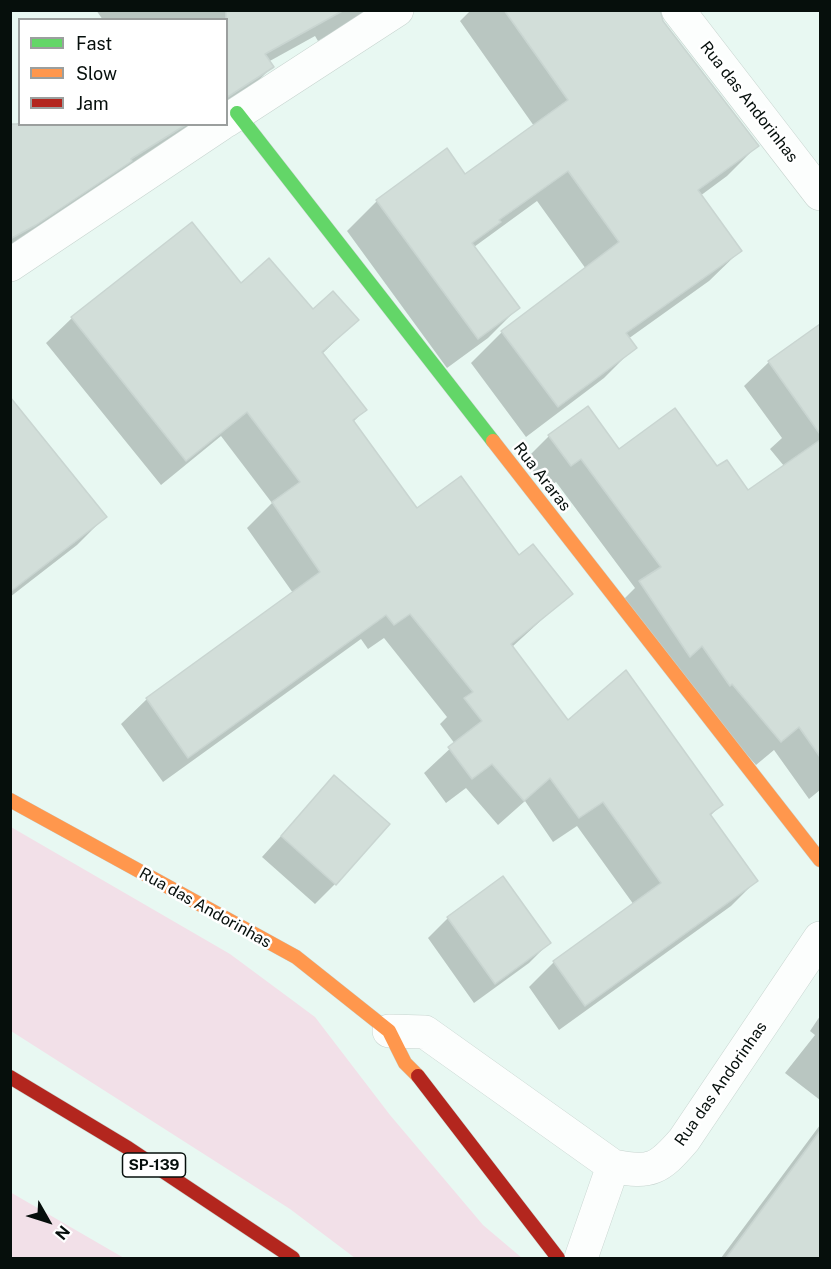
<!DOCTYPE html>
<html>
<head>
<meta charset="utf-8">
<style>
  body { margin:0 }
  #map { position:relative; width:831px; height:1269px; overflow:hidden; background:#e8f8f2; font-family:"Public Sans",sans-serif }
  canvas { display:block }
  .frame { position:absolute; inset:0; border:12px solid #060f0c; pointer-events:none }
  .legend { position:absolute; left:18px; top:18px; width:210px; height:108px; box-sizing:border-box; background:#fff; border:2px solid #9b9f9e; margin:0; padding:8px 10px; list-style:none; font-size:18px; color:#060f0c }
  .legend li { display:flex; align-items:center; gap:12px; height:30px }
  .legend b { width:30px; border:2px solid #9b9f9e }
  .north { position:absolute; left:18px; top:1191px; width:60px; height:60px; -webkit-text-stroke:4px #fff; paint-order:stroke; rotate:129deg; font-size:16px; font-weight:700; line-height:24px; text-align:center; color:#060f0c }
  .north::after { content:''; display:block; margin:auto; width:21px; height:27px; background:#060f0c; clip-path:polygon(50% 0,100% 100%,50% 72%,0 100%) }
</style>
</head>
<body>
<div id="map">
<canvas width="831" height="1269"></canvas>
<div class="frame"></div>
<ul class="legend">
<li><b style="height:8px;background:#63d668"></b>Fast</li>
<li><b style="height:8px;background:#ff974d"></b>Slow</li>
<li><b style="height:8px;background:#b3261e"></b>Jam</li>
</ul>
<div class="north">N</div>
</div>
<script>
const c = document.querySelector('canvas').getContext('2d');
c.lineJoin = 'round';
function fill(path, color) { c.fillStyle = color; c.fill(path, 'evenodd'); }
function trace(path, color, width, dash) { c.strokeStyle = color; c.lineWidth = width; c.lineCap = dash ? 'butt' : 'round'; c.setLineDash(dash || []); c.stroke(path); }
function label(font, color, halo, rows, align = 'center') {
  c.font = font + ' "Public Sans",sans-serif'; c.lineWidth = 5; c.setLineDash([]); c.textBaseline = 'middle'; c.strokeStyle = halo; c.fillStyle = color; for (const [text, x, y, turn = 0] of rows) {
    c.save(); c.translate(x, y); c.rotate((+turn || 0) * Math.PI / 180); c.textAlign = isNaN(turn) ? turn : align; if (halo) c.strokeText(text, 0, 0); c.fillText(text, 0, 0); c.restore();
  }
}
const green = new Path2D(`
  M 11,827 L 230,954 L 315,1017 L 390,1115 L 483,1225 L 522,1258 L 355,1258 L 290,1209 L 11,1031 Z
  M 10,1192 L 124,1258 L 11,1258 Z`);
const shadow = new Path2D(`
  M 96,10 L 372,10 L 318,41 L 315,36 L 268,62 L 272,67 L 248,91 L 226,105 L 226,20 L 103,20 Z
  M 471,10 L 659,10 L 662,22 L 757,146 L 727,176 L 700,196 L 740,251 L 709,281 L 628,339 L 635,347 L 604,378 L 526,437 L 471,363 L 502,332 L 586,269 L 537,201 L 474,247 L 518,308 L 488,338 L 447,368 L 347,231 L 377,201 L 465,176 L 534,126 L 460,21 Z
  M 20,122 L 20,124 L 196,124 L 10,249 L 10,127 Z
  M 192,224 L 241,285 L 312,311 L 357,320 L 322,354 L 365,410 L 353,422 L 417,510 L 519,557 L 571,593 L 512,647 L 568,722 L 721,805 L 710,816 L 756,881 L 731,906 L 559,1030 L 529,987 L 554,962 L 634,905 L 577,826 L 553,842 L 525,801 L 498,825 L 466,788 L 446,803 L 424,773 L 455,744 L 440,724 L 447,717 L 384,638 L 368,649 L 361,639 L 163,782 L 121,724 L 147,699 L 293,593 L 247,528 L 272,503 L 221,436 L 161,485 L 46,343 L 72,318 Z
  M 820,325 L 820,464 L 798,483 L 770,449 L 782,438 L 744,386 L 769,362 Z
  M 10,399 L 105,517 L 77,545 L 10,597 Z
  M 549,436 L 717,468 L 820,555 L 820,790 L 809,799 L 774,750 L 756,765 L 616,607 L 635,588 L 556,482 L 546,489 L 525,460 Z
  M 334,777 L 335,884 L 315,904 L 262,857 Z
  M 503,879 L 549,943 L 529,963 L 474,1003 L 428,938 L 448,918 Z
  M 820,1016 L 820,1100 L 785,1073 L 815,1035 L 810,1031 Z
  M 820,1125 L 820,1258 L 721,1258 Z`);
const building = new Path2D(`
  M 226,10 L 344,10 L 265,54 L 274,67 L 226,98 Z
  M 504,10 L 660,10 L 663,21 L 759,146 L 698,190 L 742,251 L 626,333 L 637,348 L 558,407 L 501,331 L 619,242 L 568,171 L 499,220 L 501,222 L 472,243 L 520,308 L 478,339 L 376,200 L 447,148 L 465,174 L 568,100 Z
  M 10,124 L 187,124 L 131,159 L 132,161 L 36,225 L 10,239 Z
  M 192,222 L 241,283 L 269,258 L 313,309 L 333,291 L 359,320 L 322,352 L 367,410 L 353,420 L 417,508 L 461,476 L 519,555 L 533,544 L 573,594 L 511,644 L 568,720 L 626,670 L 723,805 L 710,814 L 758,881 L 585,1006 L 553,961 L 661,883 L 603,802 L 579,818 L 550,778 L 524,801 L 492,764 L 472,779 L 448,747 L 482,721 L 464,698 L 473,692 L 410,614 L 394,625 L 386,615 L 188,758 L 146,698 L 320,572 L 272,502 L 300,482 L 247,412 L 186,461 L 71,317 Z
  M 820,324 L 820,434 L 768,361 Z
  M 10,397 L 107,517 L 10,592 Z
  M 588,406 L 619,449 L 675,408 L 717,466 L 727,460 L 748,490 L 820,440 L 820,757 L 799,727 L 781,742 L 732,684 L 730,686 L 702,646 L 690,657 L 639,581 L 661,567 L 581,459 L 571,466 L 548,435 Z
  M 334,775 L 390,824 L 336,885 L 281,836 Z
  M 503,876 L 551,943 L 495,984 L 447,917 Z
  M 820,1131 L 820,1258 L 726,1258 Z`);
const street = new Path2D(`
  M 678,10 L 820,194
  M 226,121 L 397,10
  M 10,265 L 221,124
  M 389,1031 L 425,1032 L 613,1166 C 651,1174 659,1169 684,1140 L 820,938
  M 581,1258 L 613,1166`);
const fast = new Path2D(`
  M 237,113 L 493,441`);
const slow = new Path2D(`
  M 493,441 L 820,860
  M 10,800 L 296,957 L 389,1031 L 405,1063 L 418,1076`);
const jam = new Path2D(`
  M 418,1076 L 558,1258
  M 10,1077 L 128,1148 L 293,1258`);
const shields = [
  [154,1165,63]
];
const shieldNames = [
  ["SP-139",154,1165]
];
const streetNames = [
  ["Rua das Andorinhas",749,102,52],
  ["Rua Araras",542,477,52],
  ["Rua das Andorinhas",205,908,29],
  ["Rua das Andorinhas",721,1084,-55]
];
fill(green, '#f2e0e8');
fill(shadow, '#0003');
fill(building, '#d2ded9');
trace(building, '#c9d5d1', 1.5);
trace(street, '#c7d4cf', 34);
trace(fast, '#c7d4cf', 15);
trace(slow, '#c7d4cf', 15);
trace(jam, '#c7d4cf', 15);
trace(street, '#fcfefd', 33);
trace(fast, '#63d668', 14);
trace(slow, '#ff974d', 14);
trace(jam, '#b3261e', 14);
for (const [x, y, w] of shields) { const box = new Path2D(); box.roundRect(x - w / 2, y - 12, w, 24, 4.5); c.fillStyle = '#fff'; c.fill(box); trace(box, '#060f0c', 1.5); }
label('bold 15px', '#060f0c', null, shieldNames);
label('16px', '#060f0c', '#fff', streetNames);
</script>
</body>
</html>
